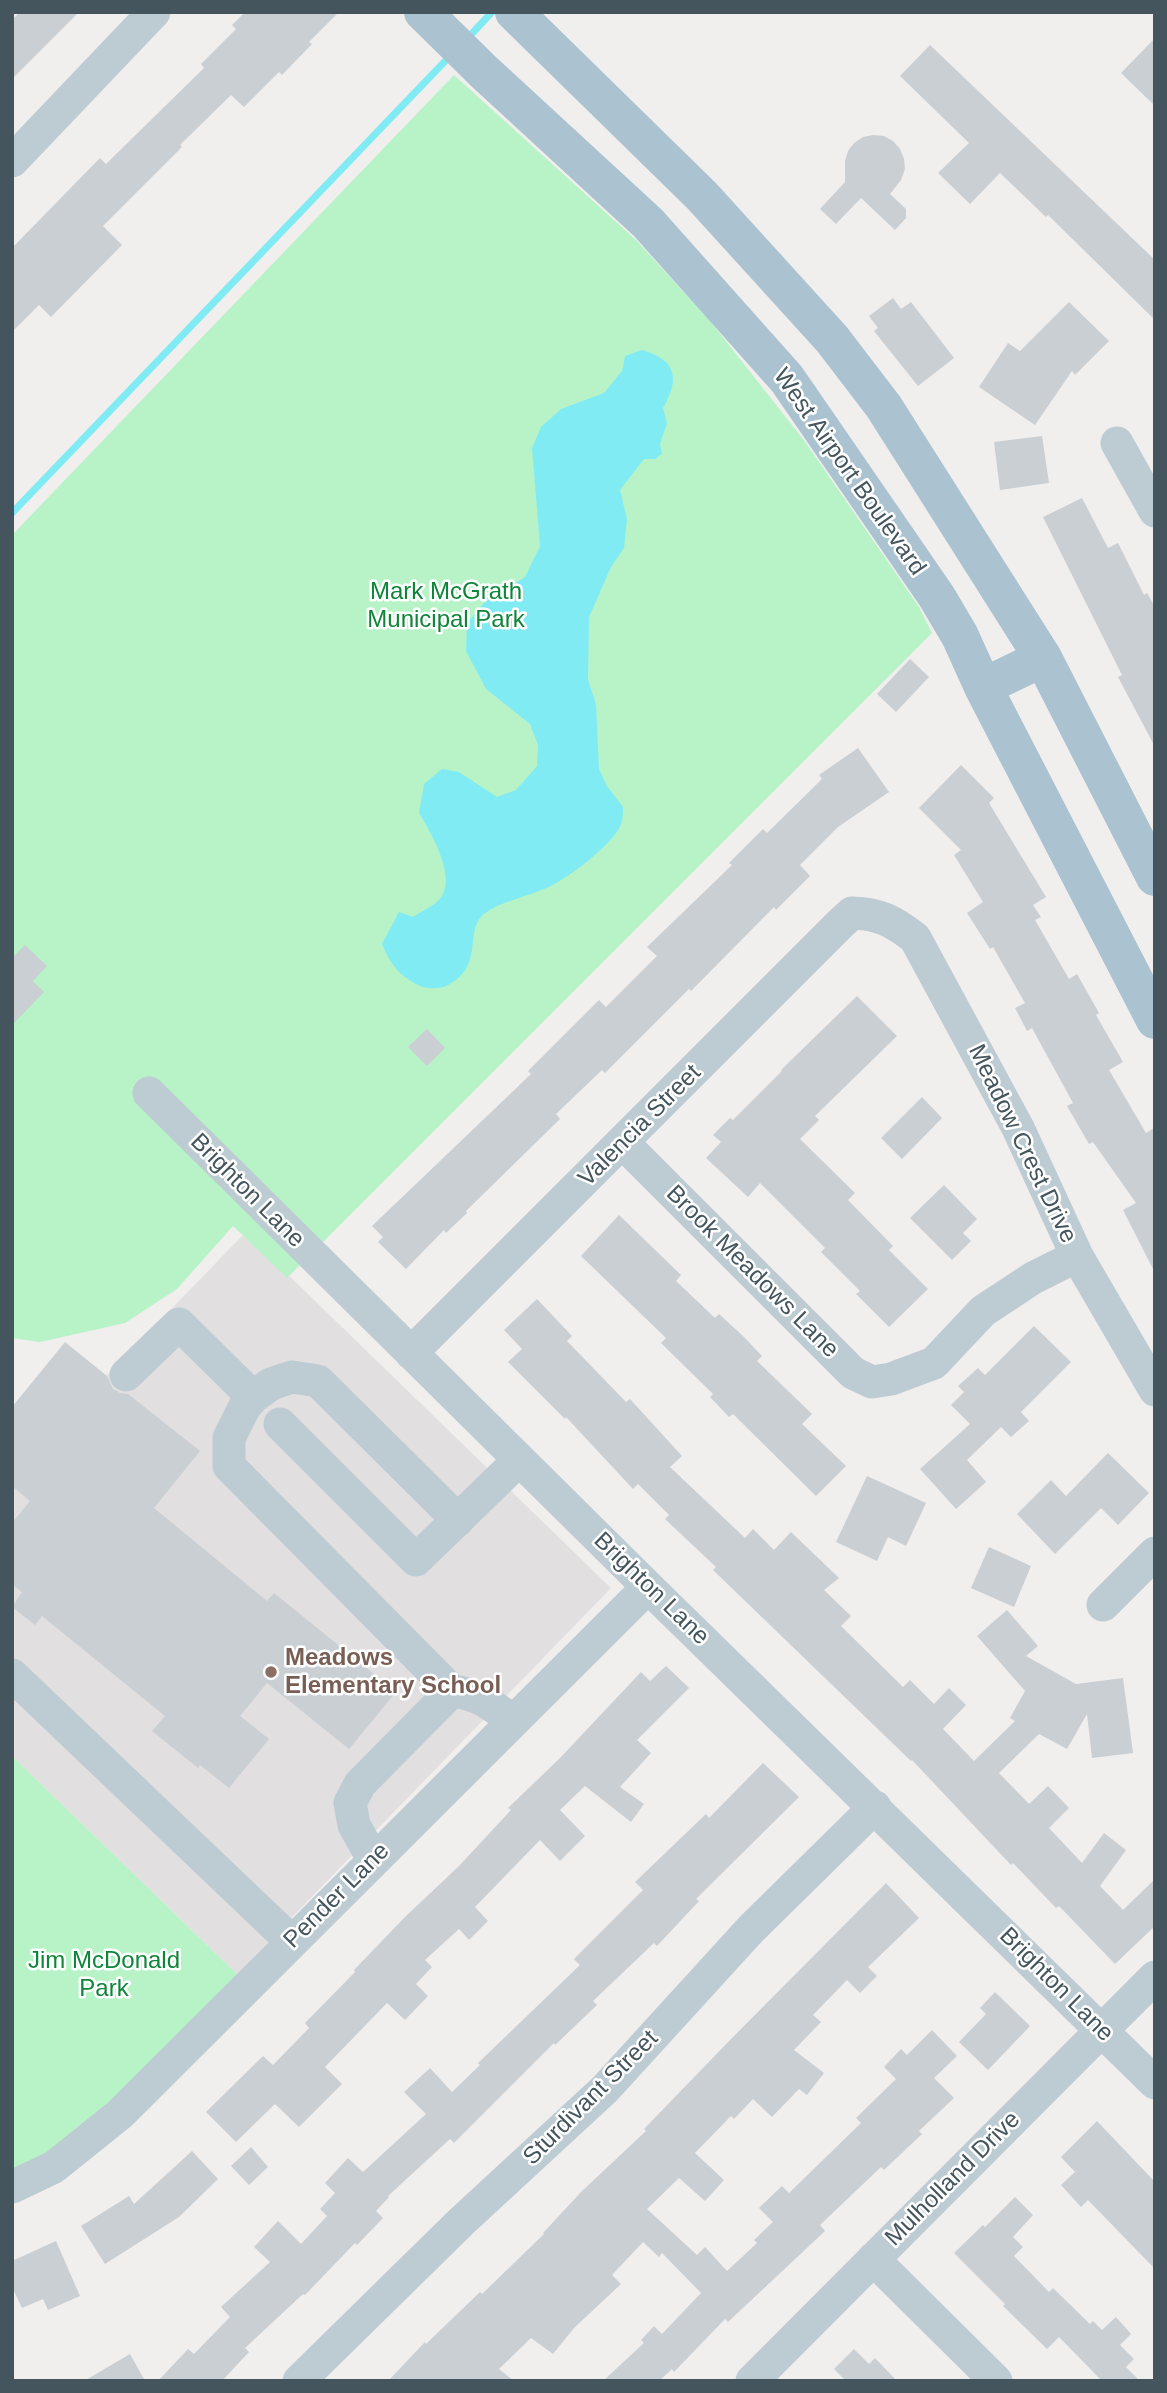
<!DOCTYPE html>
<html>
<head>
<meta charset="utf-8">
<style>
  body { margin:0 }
  #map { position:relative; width:1167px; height:2393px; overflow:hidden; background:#f1eeee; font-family:Arial,sans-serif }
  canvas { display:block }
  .frame { position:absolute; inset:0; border:14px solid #44555d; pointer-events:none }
</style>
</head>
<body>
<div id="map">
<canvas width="1167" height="2393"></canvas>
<div class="frame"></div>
</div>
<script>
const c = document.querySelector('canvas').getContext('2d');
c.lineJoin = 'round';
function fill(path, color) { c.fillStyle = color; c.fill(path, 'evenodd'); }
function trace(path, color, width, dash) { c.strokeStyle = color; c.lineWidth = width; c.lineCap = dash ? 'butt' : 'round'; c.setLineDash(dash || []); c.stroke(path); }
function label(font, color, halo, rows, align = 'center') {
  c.font = font + ' Arial,sans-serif'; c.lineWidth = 5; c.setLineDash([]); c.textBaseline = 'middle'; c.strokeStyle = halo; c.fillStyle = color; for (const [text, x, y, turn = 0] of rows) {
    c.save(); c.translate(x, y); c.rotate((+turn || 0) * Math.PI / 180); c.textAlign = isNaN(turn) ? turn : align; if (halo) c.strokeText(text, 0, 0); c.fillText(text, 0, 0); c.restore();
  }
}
const education = new Path2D(`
  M 245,1233 L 611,1588 L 237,1974 L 12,1756 L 12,1473 Z`);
const green = new Path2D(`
  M 454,75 L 636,240 L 711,322 L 806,443 L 919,607 L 932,633 L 287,1278 L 233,1226 L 177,1289 L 125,1323 L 40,1342 L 12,1338 L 12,535 Z
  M 12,1756 L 237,1974 L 108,2105 L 43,2158 L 12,2172 Z`);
const water = new Path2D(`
  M 642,350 C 677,360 680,379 663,408 L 667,423 L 660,444 L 662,454 L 655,459 L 644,459 L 620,490 L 627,519 L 624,548 L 611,567 L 589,617 L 588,680 L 596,704 L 599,769 L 607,786 L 623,807 C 623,812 623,819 621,824 C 614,844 565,881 544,889 C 526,897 501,901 484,914 C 463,931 486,967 446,986 C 440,989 427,989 420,986 C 398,975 391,965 382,944 L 399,912 L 413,917 C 422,911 439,904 443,894 C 454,873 431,832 419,813 L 424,784 L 442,769 L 459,772 L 497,797 L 516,790 L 537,766 L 538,745 L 530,724 L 486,689 L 466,651 L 467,623 L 485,602 L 525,577 L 540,546 L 532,448 L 541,427 L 561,409 L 604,393 L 622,371 L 625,356 Z`);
const stream = new Path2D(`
  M 466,40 L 492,12
  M 12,513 L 450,56`);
const building = new Path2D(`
  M 20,12 L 79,12 L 12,79 L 12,20 Z
  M 245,12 L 339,12 L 309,42 L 312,44 L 282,75 L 279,72 L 244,107 L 231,95 L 180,145 L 182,147 L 103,226 L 122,245 L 51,317 L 39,305 L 12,332 L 12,248 L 100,158 L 106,164 L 204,68 L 201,64 L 236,29 L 232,25 Z
  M 1155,38 L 1155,106 L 1121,73 Z
  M 930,45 L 1155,260 L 1155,320 L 1048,215 L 1046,217 L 1000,173 L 970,204 L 938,173 L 969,143 L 900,76 Z
  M 873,135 L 884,136 L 893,141 L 900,149 L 904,159 L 905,169 L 901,180 L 890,194 L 906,209 L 906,218 L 895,230 L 861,198 L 836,224 L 820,209 L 845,182 L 845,161 L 848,151 L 854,143 L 863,137 Z
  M 893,298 L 901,309 L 911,302 L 954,358 L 918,386 L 874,331 L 878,328 L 869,316 Z
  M 1069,302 L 1109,341 L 1075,375 L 1072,371 L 1035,425 L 979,387 L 1008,343 L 1020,351 Z
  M 1042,436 L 1049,483 L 1000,490 L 994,442 Z
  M 1082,498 L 1108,548 L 1118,543 L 1144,595 L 1147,593 L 1155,607 L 1155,747 L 1118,677 L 1122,675 L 1043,517 Z
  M 910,659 L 929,677 L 896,712 L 877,694 Z
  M 858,748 L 889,792 L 838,827 L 800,865 L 810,876 L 776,910 L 774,907 L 691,991 L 689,989 L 605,1073 L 602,1070 L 556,1114 L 560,1119 L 466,1211 L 467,1213 L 446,1233 L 444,1230 L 406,1269 L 378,1242 L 383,1237 L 372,1226 L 531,1074 L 528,1071 L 599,1000 L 606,1007 L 657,956 L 647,947 L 732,865 L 729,863 L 763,829 L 767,833 L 822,779 L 819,775 Z
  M 961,765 L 994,798 L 989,803 L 1046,897 L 1033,905 L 1041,917 L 1035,920 L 1069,979 L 1077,974 L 1099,1013 L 1096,1015 L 1123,1062 L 1109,1070 L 1146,1133 L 1155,1127 L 1155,1273 L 1123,1210 L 1136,1203 L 1093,1142 L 1089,1144 L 1067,1106 L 1073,1103 L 1032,1028 L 1027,1031 L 1015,1008 L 1025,1003 L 993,947 L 990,949 L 967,913 L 983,902 L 954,855 L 961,850 L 919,808 Z
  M 25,945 L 47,966 L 33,981 L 44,992 L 12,1025 L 12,958 Z
  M 857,996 L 897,1036 L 815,1116 L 819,1120 L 800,1139 L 855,1193 L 848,1200 L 893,1246 L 889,1250 L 928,1289 L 889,1327 L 856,1294 L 860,1291 L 821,1252 L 825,1248 L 760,1183 L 748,1197 L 706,1158 L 721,1142 L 713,1135 L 730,1118 L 733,1120 L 782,1071 L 781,1070 Z
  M 427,1029 L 445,1048 L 427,1066 L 408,1047 Z
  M 922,1097 L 942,1118 L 902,1159 L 881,1138 Z
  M 944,1185 L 977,1219 L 963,1233 L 971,1241 L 952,1260 L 910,1218 Z
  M 619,1215 L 681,1275 L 676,1281 L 715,1318 L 719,1314 L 744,1337 L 762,1356 L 757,1361 L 812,1414 L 802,1424 L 846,1466 L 816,1496 L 733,1414 L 729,1417 L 710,1397 L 713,1394 L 661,1343 L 666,1338 L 581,1256 Z
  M 537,1299 L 572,1336 L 567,1341 L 626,1402 L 630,1399 L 682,1456 L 670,1467 L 745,1538 L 753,1529 L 774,1550 L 791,1532 L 839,1578 L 824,1590 L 851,1616 L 841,1626 L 903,1687 L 910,1680 L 934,1704 L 949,1688 L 966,1705 L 943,1729 L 974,1761 L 1015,1721 L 1010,1718 L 1025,1691 L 977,1636 L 1007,1610 L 1038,1646 L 1026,1656 L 1076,1684 L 1123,1678 L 1133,1753 L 1092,1758 L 1087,1714 L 1067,1749 L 1039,1734 L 999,1773 L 1029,1804 L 1048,1786 L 1069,1808 L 1049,1828 L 1082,1863 L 1104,1833 L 1126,1850 L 1100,1886 L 1123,1910 L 1155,1879 L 1155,1926 L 1115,1964 L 1059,1906 L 1056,1908 L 1013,1863 L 1011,1865 L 912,1760 L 911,1761 L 713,1570 L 716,1567 L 665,1519 L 669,1515 L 638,1484 L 633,1489 L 566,1417 L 565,1419 L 508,1362 L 522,1349 L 504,1330 Z
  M 1034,1326 L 1071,1362 L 1021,1412 L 1029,1421 L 1011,1437 L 1001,1427 L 967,1460 L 986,1482 L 956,1509 L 920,1469 L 970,1424 L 951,1405 L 964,1392 L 958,1386 L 978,1368 L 985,1375 Z
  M 65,1342 L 107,1376 L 113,1389 L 120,1393 L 128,1394 L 200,1451 L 154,1508 L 267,1601 L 274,1593 L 396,1692 L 349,1749 L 267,1683 L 240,1716 L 269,1739 L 229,1788 L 200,1765 L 198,1768 L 152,1731 L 165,1716 L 42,1616 L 35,1625 L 12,1607 L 22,1592 L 12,1584 L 12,1523 L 30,1501 L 12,1486 L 12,1407 Z
  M 1108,1453 L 1149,1493 L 1118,1525 L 1101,1508 L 1055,1554 L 1017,1514 L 1051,1480 L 1066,1496 Z
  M 867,1476 L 926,1503 L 906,1546 L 888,1537 L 877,1561 L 836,1542 Z
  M 989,1547 L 1031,1566 L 1014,1607 L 971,1588 Z
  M 666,1666 L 689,1688 L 637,1740 L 651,1753 L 620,1787 L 644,1804 L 631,1822 L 585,1786 L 560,1810 L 585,1836 L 560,1861 L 540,1840 L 475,1907 L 488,1921 L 469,1940 L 459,1929 L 425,1960 L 432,1967 L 416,1984 L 428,1996 L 405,2020 L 387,2003 L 325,2067 L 342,2084 L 299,2127 L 275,2104 L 236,2142 L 206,2112 L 263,2056 L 273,2065 L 309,2028 L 305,2023 L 355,1972 L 354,1970 L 405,1917 L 459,1866 L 511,1810 L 508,1808 L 560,1758 L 641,1672 L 650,1681 Z
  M 763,1763 L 799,1797 L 696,1899 L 699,1901 L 657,1946 L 654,1943 L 593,2001 L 597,2005 L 555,2045 L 554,2043 L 454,2143 L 450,2139 L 388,2196 L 389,2197 L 376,2211 L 383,2218 L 357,2245 L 355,2243 L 305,2295 L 303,2294 L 245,2348 L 249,2352 L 222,2381 L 158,2381 L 188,2349 L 194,2354 L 230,2317 L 221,2307 L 270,2262 L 254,2247 L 278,2221 L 301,2244 L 327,2216 L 320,2209 L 335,2193 L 325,2183 L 348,2158 L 363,2172 L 426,2114 L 404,2092 L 430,2068 L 452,2092 L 480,2065 L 478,2063 L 580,1965 L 574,1959 L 643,1890 L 635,1882 L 706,1814 L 709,1818 Z
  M 886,1883 L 919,1918 L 868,1967 L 877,1976 L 860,1993 L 847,1980 L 813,2015 L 821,2022 L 794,2050 L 824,2073 L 807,2095 L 799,2089 L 772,2117 L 753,2099 L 734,2119 L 731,2116 L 695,2153 L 724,2180 L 705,2201 L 679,2178 L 647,2209 L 697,2255 L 705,2247 L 727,2271 L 757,2243 L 754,2240 L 773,2222 L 759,2208 L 782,2186 L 789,2193 L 861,2123 L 856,2118 L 896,2079 L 884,2067 L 901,2049 L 907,2055 L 932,2030 L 957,2056 L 934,2078 L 954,2098 L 919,2131 L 922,2134 L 884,2170 L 881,2167 L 820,2225 L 825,2231 L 728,2322 L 725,2319 L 674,2372 L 672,2369 L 659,2381 L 603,2381 L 644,2343 L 641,2340 L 654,2326 L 662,2334 L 701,2293 L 662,2253 L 659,2257 L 643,2242 L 612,2275 L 621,2284 L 574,2328 L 553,2354 L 531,2338 L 499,2369 L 514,2381 L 388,2381 L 425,2342 L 426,2344 L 480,2292 L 482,2294 L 544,2234 L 543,2233 L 581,2192 L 646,2131 L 644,2129 L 732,2038 Z
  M 995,1992 L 1030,2026 L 988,2070 L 959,2042 L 986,2014 L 980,2008 Z
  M 1097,2121 L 1155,2182 L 1155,2269 L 1088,2200 L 1081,2207 L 1061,2185 L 1075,2172 L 1061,2157 Z
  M 251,2147 L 268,2167 L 249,2185 L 231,2166 Z
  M 192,2151 L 218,2179 L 179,2217 L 105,2264 L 81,2226 L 129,2196 L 134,2204 Z
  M 1015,2197 L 1033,2215 L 1013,2237 L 1023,2247 L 1014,2256 L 1049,2292 L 1053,2288 L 1090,2324 L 1093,2321 L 1102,2330 L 1116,2317 L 1131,2334 L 1120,2345 L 1134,2359 L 1126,2367 L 1140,2381 L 1102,2381 L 1059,2337 L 1047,2349 L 1003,2306 L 1005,2304 L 954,2253 L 983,2225 L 985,2227 Z
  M 56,2241 L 80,2296 L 48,2310 L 43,2299 L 22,2308 L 12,2287 L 12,2261 Z
  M 854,2349 L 869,2364 L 875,2358 L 897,2381 L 846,2381 L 834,2369 Z
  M 130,2354 L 145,2381 L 84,2381 Z`);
const minor = new Path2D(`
  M 12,161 L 154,12
  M 1117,443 L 1155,511
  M 149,1093 L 648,1587 L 1155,2083
  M 623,1143 L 853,1373 L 872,1382 L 891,1379 L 934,1363 L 983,1311 L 1033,1278 L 1077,1256
  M 411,1353 L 840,924 L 852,913 C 880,914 893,921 915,938 L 1018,1128 L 1077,1256 L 1155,1390
  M 126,1375 L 179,1324 L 253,1397
  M 280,1424 L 416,1560 L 519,1460
  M 458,1520 L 318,1381 L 292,1377 L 271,1384 L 253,1397 L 244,1408 L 229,1438 L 229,1466 L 452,1691 C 480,1694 491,1705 513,1721
  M 1103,1605 L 1155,1553
  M 12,1675 L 291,1941
  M 373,1859 L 354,1825 L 350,1803 L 360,1784 L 452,1691
  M 12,2187 L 54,2167 L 120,2114 L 648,1587
  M 873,2259 L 996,2381
  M 299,2381 L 461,2222 L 605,2089 L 751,1929 L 875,1807
  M 752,2381 L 1155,1977`);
const major = new Path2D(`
  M 423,12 L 483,71 L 648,223 L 787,379 L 937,597 L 960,636 L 983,687 L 1155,1020
  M 514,12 L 702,196 L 832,339 L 884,407 L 1043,658 L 1155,877
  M 983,687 L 1043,658`);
const markers = [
  [271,1672,7,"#8d6e63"]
];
const streetNames = [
  ["West Airport Boulevard",849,472,55],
  ["Valencia Street",640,1126,-45],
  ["Meadow Crest Drive",1022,1144,64],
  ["Brighton Lane",247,1191,45],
  ["Brook Meadows Lane",752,1272,45],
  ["Brighton Lane",651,1589,44],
  ["Pender Lane",337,1896,-45],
  ["Brighton Lane",1056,1985,45],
  ["Sturdivant Street",591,2098,-45],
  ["Mulholland Drive",953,2179,-45]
];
const parkNames = [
  ["Mark McGrath",446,592],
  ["Municipal Park",446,620],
  ["Jim McDonald",104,1961],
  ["Park",104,1989]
];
const educationNames = [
  ["Meadows",285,1658],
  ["Elementary School",285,1686]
];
fill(education, '#e2dfe0');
fill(green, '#b8f3c7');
fill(water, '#81ebf4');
trace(stream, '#81ebf4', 7);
fill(building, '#c9cfd3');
trace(minor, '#bdcbd2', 33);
trace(major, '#abc2d0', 38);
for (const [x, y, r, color] of markers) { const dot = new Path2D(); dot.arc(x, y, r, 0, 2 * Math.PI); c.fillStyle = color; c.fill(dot); trace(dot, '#fff', 2.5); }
label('24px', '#44555d', '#fff', streetNames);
label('24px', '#0e863a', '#fff', parkNames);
label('bold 24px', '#785e54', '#fff', educationNames, 'left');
</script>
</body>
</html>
